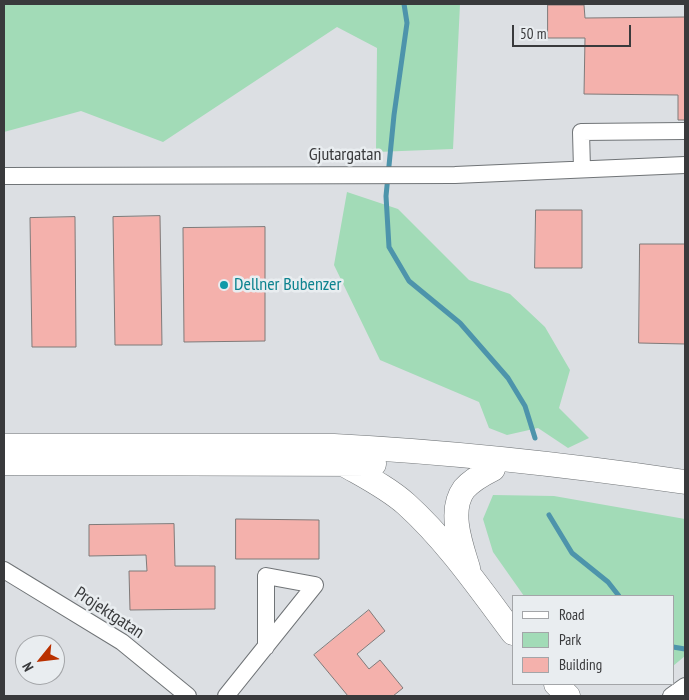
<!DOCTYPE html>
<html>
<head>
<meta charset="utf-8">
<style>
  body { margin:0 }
  #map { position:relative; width:689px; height:700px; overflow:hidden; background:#dcdfe3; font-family:"PT Sans Narrow",sans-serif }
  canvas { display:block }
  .frame { position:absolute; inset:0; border:5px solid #393a3c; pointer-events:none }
  .legend { position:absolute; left:512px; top:595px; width:162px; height:90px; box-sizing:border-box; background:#e9edf0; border:1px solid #a3a5a8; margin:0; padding:6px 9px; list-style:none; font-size:15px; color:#393a3c }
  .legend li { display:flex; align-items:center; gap:10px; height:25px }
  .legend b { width:25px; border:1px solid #a3a5a8 }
  .north { position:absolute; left:15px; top:635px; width:50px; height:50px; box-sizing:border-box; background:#e9edf0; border:1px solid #a3a5a8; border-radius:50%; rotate:241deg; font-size:14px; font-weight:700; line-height:20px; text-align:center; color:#393a3c }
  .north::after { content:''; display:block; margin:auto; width:18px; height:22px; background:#ba3100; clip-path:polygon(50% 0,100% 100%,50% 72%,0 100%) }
  .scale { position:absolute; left:512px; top:25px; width:119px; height:22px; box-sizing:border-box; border:2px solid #393a3c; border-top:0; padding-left:6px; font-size:15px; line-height:18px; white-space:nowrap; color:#393a3c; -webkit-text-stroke:4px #e9edf0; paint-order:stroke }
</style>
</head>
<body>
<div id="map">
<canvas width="689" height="700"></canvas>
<div class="frame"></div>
<ul class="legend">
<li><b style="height:6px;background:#fff"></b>Road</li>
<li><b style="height:14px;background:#a2dbb7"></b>Park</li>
<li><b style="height:14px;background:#f4b1ac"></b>Building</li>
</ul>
<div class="north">N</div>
<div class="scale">50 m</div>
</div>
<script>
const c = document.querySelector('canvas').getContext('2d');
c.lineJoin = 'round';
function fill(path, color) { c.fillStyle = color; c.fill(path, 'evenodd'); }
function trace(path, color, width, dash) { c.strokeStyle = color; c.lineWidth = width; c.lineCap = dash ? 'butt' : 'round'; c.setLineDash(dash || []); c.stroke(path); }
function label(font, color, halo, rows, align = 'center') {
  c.font = font + ' "PT Sans Narrow",sans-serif'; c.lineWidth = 5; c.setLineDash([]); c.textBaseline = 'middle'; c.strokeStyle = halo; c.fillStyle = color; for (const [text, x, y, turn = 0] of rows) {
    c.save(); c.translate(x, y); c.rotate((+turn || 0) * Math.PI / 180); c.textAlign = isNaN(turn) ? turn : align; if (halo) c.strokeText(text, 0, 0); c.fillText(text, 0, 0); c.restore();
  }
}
const green = new Path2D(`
  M 4,4 L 460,4 L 453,149 L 376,152 L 377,48 L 337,27 L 163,142 L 81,111 L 4,132 Z
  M 347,192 L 398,209 L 469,280 L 510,294 L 545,327 L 570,370 L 559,408 L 589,438 L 568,448 L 538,428 L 507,435 L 489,428 L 479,402 L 380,360 L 334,265 Z
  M 493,495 L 554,496 L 685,519 L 685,656 L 673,666 L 673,596 L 524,596 L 493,552 L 483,519 Z`);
const stream = new Path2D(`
  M 404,4 L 407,23 L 394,115 L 386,196 L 389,247 L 409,281 L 460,323 L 508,378 L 525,406 L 535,438
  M 549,515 L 572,553 L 608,582 L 619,596
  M 673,647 L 685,649`);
const building = new Path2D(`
  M 548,5 L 584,5 L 585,18 L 685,17 L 685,120 L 678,120 L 678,95 L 584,94 L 585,38 L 548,38 Z
  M 536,210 L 582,210 L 582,268 L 535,268 Z
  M 160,216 L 162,345 L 115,345 L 113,217 Z
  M 75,217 L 76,347 L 32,347 L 30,218 Z
  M 265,227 L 265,341 L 184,342 L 183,228 Z
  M 640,244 L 685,244 L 685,344 L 639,343 Z
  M 236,519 L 319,520 L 319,559 L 236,559 Z
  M 174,524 L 175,566 L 215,566 L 215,609 L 130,610 L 129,571 L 147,571 L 146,555 L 89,556 L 89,525 Z
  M 369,610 L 385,631 L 357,654 L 369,669 L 380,660 L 403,688 L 393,696 L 348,696 L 314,655 Z`);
const minor = new Path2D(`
  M 582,169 L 581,132 L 685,131
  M 4,176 L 455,175 L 685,165
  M 4,570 L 122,642 L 188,696
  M 226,696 L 315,585 L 266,576 L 266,647
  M 671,696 L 685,686`);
const highway = new Path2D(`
  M 4,446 L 334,446 C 452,452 569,465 685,482
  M 4,463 L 374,464
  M 345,465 C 366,477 388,488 406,504 C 447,541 480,589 513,633
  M 468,568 C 461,545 448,511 464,489 C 472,480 483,474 493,469
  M 556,684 L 568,696`);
const markers = [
  [224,285,5,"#0f9aa8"]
];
const streetNames = [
  ["Gjutargatan",345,155],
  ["Projektgatan",109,613,33]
];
const cultureNames = [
  ["Dellner Bubenzer",234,285]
];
fill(green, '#a2dbb7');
trace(stream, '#4d94ab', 5);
fill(building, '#f4b1ac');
trace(building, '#7f7a79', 1);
trace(minor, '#707477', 18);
trace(highway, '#707477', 25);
trace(minor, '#fff', 16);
trace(highway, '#fff', 24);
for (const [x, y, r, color] of markers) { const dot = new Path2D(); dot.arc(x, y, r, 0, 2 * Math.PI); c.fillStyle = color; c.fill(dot); trace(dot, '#e9edf0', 2); }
label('18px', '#393a3c', '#e9edf0', streetNames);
label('18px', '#0d838f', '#e9edf0', cultureNames, 'left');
</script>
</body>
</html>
